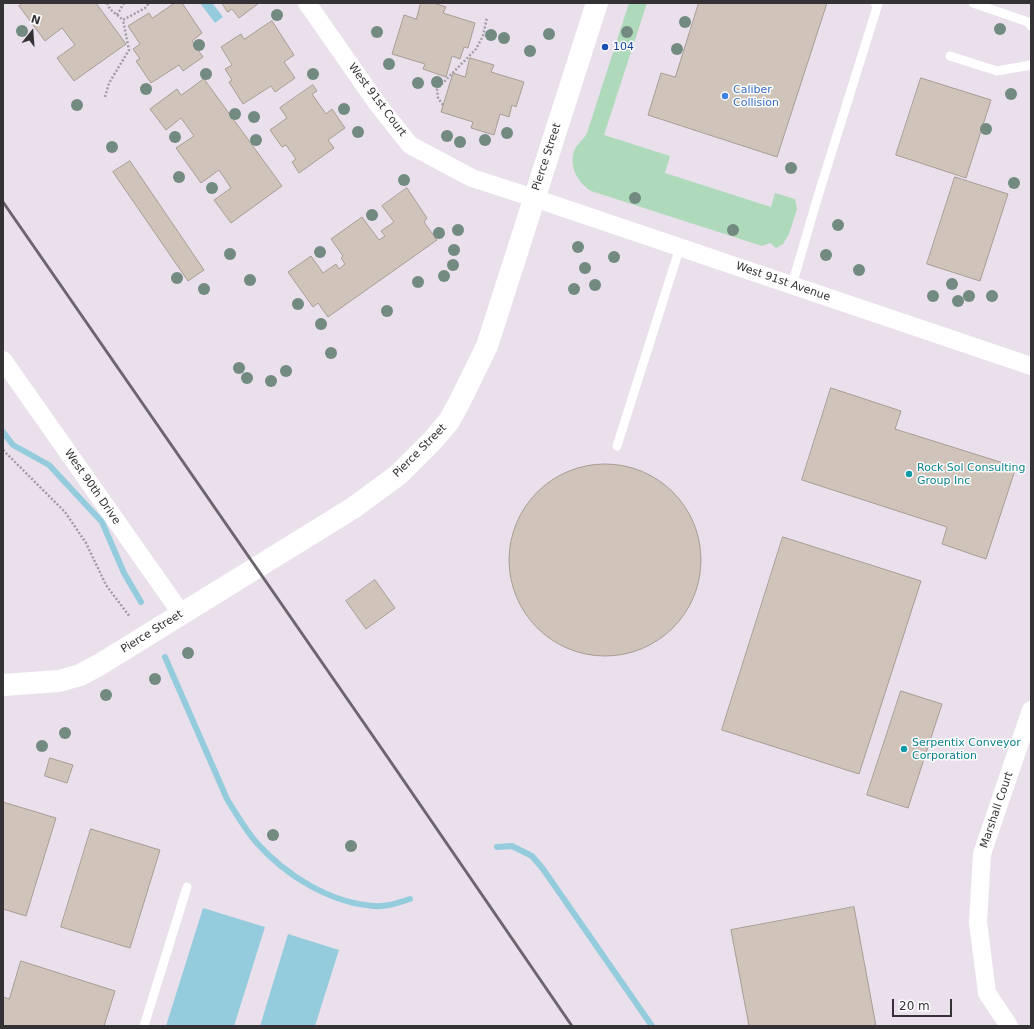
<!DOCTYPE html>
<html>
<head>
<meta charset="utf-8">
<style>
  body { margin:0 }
  #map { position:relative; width:1034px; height:1029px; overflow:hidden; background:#e9e0ec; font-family:"DejaVu Sans",sans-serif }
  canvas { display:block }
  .frame { position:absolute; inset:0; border:4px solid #353236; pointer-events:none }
  .north { position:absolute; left:12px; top:12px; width:40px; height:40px; -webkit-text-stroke:3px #fff; paint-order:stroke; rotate:17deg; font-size:11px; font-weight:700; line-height:16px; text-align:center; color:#353236 }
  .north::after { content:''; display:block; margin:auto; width:14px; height:18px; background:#353236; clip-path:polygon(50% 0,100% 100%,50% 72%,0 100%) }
  .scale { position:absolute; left:892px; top:999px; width:60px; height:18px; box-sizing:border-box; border:2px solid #353236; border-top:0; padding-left:5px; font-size:12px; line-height:14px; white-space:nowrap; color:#353236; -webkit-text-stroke:3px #fff; paint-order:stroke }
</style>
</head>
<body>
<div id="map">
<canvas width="1034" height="1029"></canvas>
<div class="frame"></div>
<div class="north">N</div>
<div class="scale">20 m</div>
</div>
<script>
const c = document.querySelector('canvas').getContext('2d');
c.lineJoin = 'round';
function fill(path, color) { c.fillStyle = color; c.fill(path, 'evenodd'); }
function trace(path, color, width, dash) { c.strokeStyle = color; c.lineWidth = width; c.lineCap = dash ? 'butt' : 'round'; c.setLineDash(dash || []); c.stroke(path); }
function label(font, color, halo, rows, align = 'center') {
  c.font = font + ' "DejaVu Sans",sans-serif'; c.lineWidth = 3; c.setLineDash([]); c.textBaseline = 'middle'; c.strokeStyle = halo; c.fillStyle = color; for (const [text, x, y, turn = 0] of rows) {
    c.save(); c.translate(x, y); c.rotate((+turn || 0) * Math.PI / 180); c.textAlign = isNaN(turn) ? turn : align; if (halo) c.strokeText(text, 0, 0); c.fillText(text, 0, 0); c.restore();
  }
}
const green = new Path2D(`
  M 629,3 L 647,3 L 604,135 L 670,156 L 665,173 L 771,207 L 775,193 L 795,199 L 797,209 L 789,234 L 783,244 L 776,248 L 770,243 L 762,246 L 591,191 C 577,182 568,165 575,149 C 578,143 584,139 587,133 Z`);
const water = new Path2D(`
  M 200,3 L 215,3 L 213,4 L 223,17 L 215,23 Z
  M 203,908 L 265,927 L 234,1026 L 166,1026 Z
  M 288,934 L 339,950 L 315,1026 L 260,1026 Z`);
const stream = new Path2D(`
  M 3,432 L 13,445 L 49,465 L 102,522 L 124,573 L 141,602
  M 165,657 L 227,799 C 236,814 245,829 256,842 C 285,875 330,903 374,906 C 386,907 398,903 410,899
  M 497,847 L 512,846 L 532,856 L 543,869 L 652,1026`);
const building = new Path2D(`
  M 24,3 L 96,3 L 126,44 L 74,81 L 57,58 L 75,45 L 62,28 L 45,41 L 19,6 Z
  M 175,3 L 182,3 L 202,33 L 192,41 L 203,57 L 183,71 L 179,65 L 151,83 L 136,61 L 140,59 L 133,49 L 140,44 L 128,26 L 149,13 L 152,18 Z
  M 222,3 L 259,3 L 239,18 L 232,9 L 228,12 Z
  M 421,3 L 433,3 L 446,7 L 443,13 L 475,23 L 468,48 L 464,47 L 460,59 L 452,56 L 446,77 L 423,69 L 425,64 L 392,54 L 404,15 L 416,19 Z
  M 699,3 L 827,3 L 777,157 L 648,115 L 661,73 L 675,77 Z
  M 272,21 L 294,55 L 284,62 L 295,78 L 275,92 L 271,86 L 243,104 L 229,82 L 232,80 L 225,69 L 232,65 L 221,47 L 241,34 L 244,39 Z
  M 470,58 L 494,65 L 491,72 L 524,82 L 516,107 L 512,105 L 509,117 L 500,114 L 494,135 L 471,128 L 473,122 L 441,112 L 453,73 L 465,77 Z
  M 921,78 L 991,100 L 966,178 L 896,155 Z
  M 204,79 L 282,186 L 231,223 L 214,200 L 231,188 L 219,170 L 201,183 L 176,148 L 194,136 L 181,118 L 166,130 L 150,109 L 177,89 L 181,95 Z
  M 313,85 L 317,91 L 312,94 L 326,114 L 332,109 L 345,128 L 328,140 L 334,148 L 299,173 L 292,162 L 296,159 L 286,145 L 282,147 L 270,130 L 287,118 L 280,108 Z
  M 130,161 L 204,270 L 188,281 L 113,172 Z
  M 955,177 L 1008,194 L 980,281 L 927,264 Z
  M 407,188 L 427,218 L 424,222 L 437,240 L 328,317 L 318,303 L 313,307 L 288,272 L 311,256 L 323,273 L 336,264 L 339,269 L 345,264 L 341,258 L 343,256 L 331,239 L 362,217 L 379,240 L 385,236 L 381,231 L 394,222 L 382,206 Z
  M 831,388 L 901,411 L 895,429 L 1016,467 L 986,559 L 942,544 L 947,527 L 802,480 Z
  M509 560a96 96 0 1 1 192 0a96 96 0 1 1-192 0Z
  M 783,537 L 921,581 L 859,774 L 722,730 Z
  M 375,580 L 395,608 L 366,629 L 346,601 Z
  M 901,691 L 942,704 L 908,808 L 867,795 Z
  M 50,758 L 73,765 L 67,783 L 45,776 Z
  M 3,802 L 56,818 L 26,916 L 3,909 Z
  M 91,829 L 160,850 L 130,948 L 61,927 Z
  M 854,907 L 876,1026 L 749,1026 L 731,930 Z
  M 21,961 L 115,991 L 104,1026 L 3,1026 L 3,997 L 9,999 Z`);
const path = new Path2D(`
  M 107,3 L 110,9 L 123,20
  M 117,15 L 124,3
  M 105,97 L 109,83 L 129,50 L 123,20 L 145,8 L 149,3
  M 443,105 L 438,98 L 437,89 L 476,49 L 483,36 L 487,17
  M 3,450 L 65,512 L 86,543 L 106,585 L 130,617`);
const lane = new Path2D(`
  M 973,3 L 1028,22 L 1031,26
  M 950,56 L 997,71 L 1031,65
  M 792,285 L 818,196 L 878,4 L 875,3
  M 617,446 L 680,247
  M 144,1026 L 187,887`);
const street = new Path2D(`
  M 307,3 L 379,106 L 410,145 L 472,178 L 534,198 L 1031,366
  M 3,360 L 181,613
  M 1009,1026 L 987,993 L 978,922 L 982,854 L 1031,710`);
const secondary = new Path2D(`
  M 3,685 L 59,681 L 80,675 L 99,665 L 353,508 L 398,475 L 434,439 L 449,421 L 459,403 L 487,346 L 597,3`);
const rail = new Path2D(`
  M 3,202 L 384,752 L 572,1026`);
const trees = [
  [277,15],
  [685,22],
  [1000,29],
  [22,31],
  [377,32],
  [627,32],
  [549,34],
  [491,35],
  [504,38],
  [199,45],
  [677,49],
  [530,51],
  [389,64],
  [206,74],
  [313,74],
  [437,82],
  [418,83],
  [146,89],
  [1011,94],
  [77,105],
  [344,109],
  [235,114],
  [254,117],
  [986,129],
  [358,132],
  [507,133],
  [447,136],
  [175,137],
  [256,140],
  [485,140],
  [460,142],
  [112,147],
  [791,168],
  [179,177],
  [404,180],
  [1014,183],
  [212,188],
  [635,198],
  [372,215],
  [838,225],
  [458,230],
  [733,230],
  [439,233],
  [578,247],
  [454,250],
  [320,252],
  [230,254],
  [826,255],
  [614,257],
  [453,265],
  [585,268],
  [859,270],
  [444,276],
  [177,278],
  [250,280],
  [418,282],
  [952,284],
  [595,285],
  [204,289],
  [574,289],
  [933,296],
  [969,296],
  [992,296],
  [958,301],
  [298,304],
  [387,311],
  [321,324],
  [331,353],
  [239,368],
  [286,371],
  [247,378],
  [271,381],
  [188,653],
  [155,679],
  [106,695],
  [65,733],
  [42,746],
  [273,835],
  [351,846]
];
const markers = [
  [605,47,4,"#1a4fb4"],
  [725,96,4,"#3f7fe0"],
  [909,474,4,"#0f9aa8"],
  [904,749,4,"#0f9aa8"]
];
const transitNames = [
  ["104",613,47]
];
const shopNames = [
  ["Caliber",733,90],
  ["Collision",733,103]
];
const streetNames = [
  ["West 91st Court",377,100,53],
  ["Pierce Street",547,157,-72],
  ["West 91st Avenue",783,282,19],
  ["Pierce Street",420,451,-45],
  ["West 90th Drive",92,487,55],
  ["Pierce Street",152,632,-32],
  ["Marshall Court",997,810,-71]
];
const cultureNames = [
  ["Rock Sol Consulting",917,468],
  ["Group Inc",917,481],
  ["Serpentix Conveyor",912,743],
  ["Corporation",912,756]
];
fill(green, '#afd9bb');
fill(water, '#95ccdd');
trace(stream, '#95ccdd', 6);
fill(building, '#d0c3ba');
trace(building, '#a89c94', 1);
trace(path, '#a29ba4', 2.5, [2, 2]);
trace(lane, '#fff', 9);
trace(street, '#fff', 18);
trace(secondary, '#fff', 22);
trace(rail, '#6b666c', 3);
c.fillStyle = '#728a80';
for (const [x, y] of trees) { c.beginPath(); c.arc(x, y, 6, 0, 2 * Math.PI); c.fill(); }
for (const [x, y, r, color] of markers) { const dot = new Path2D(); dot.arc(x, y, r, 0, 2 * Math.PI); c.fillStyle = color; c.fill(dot); trace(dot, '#fff', 1.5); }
label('11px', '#164399', '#fff', transitNames, 'left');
label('11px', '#366cbe', '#fff', shopNames, 'left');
label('11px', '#353236', '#fff', streetNames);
label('11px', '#0d838f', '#fff', cultureNames, 'left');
</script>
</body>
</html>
